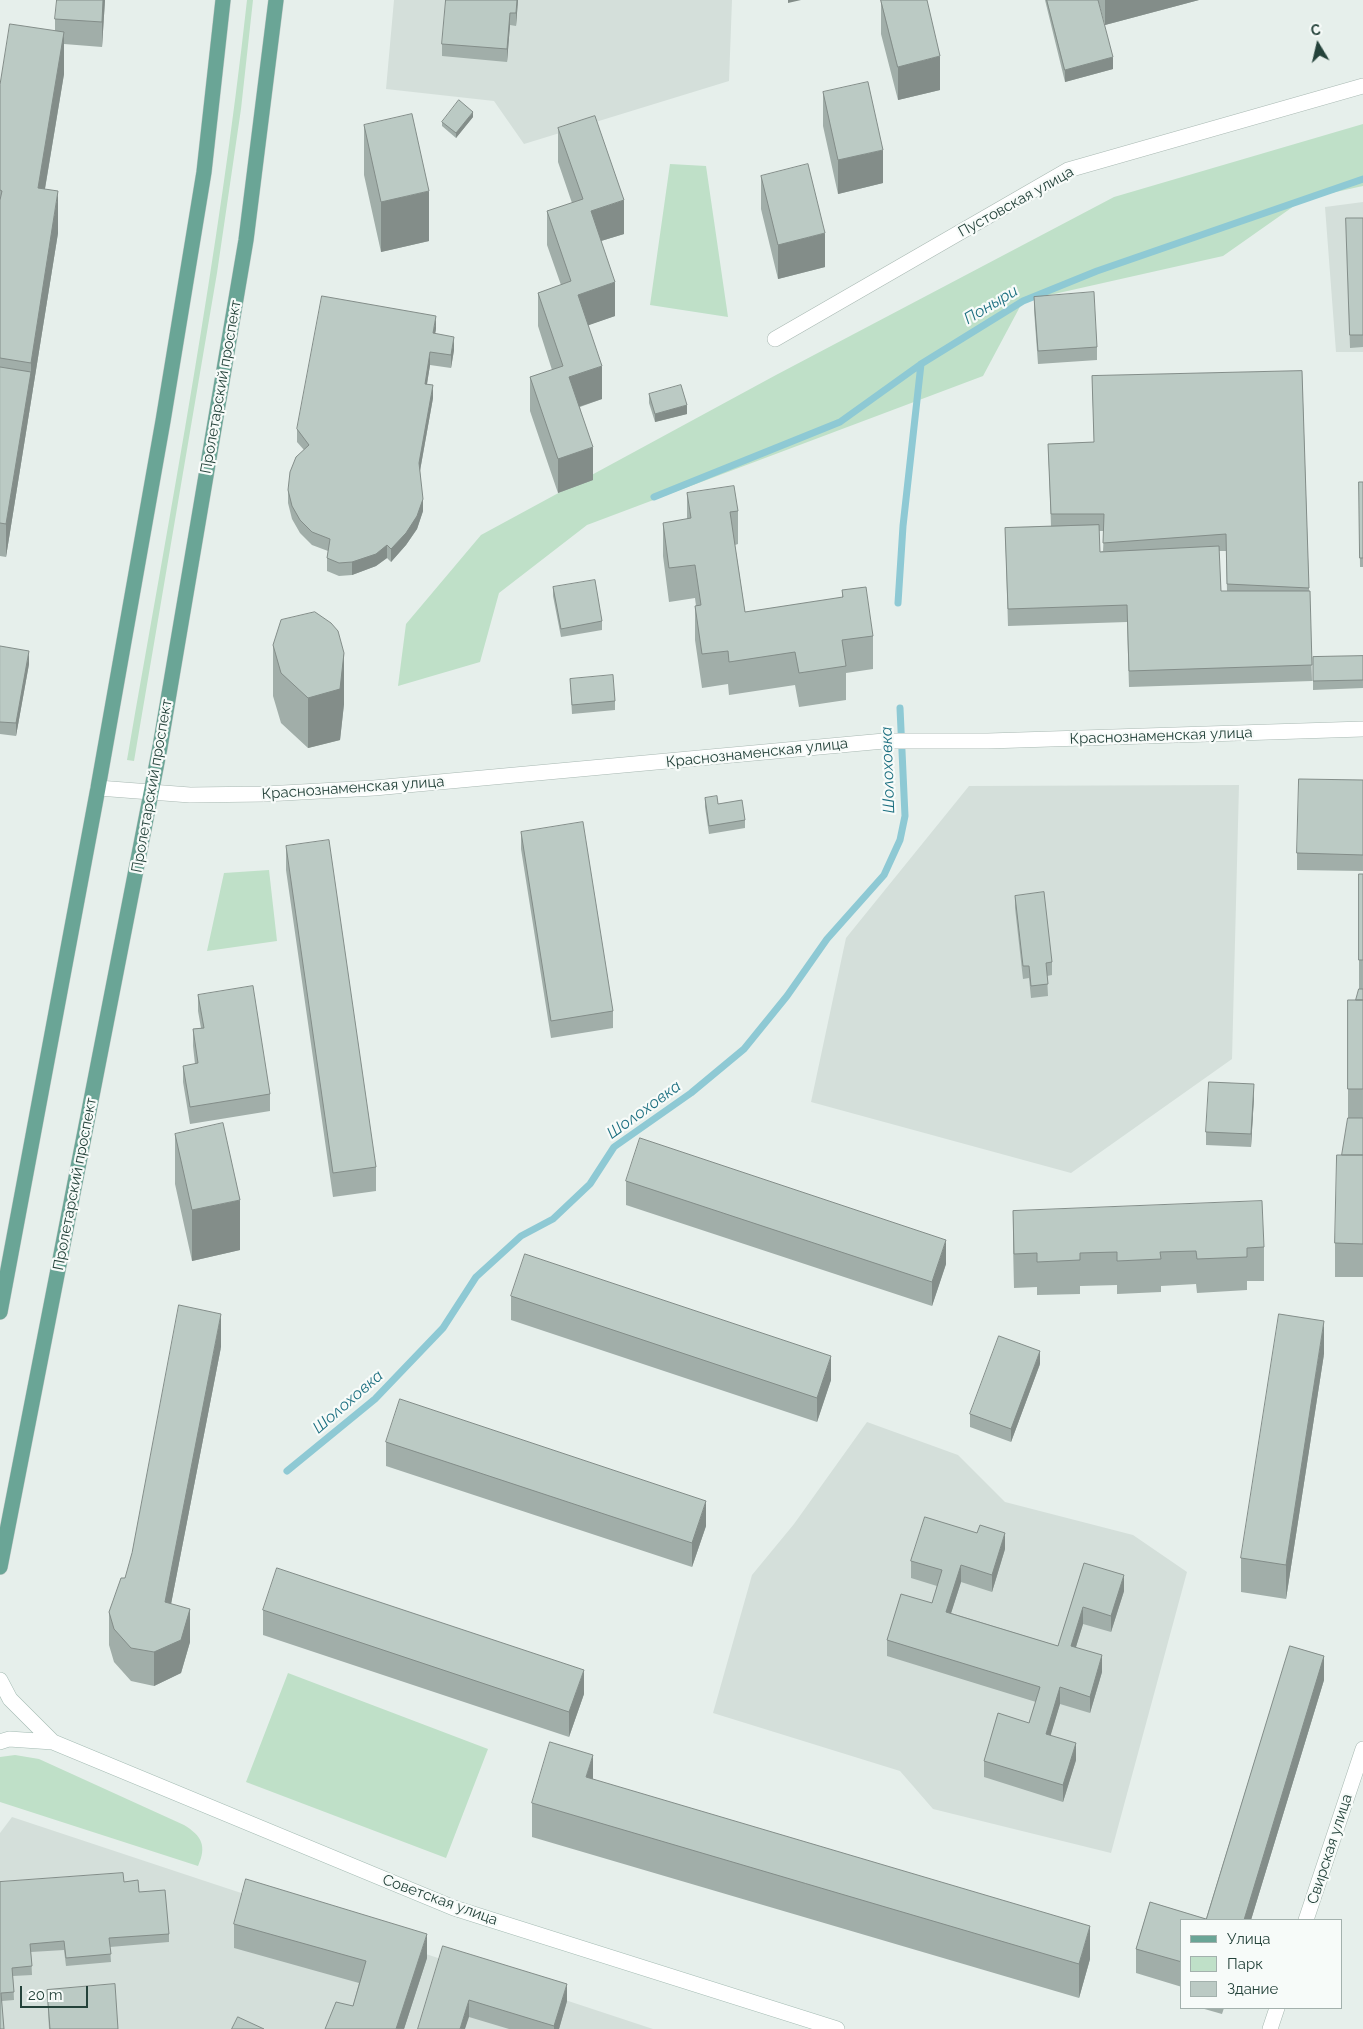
<!DOCTYPE html>
<html>
<head>
<meta charset="utf-8">
<style>
  body { margin:0 }
  #map { position:relative; width:1363px; height:2029px; overflow:hidden; background:#e6efeb; font-family:Raleway,sans-serif }
  canvas { display:block }
  .legend { position:absolute; left:1180px; top:1919px; width:162px; height:90px; box-sizing:border-box; background:#f7fbf9; border:1px solid #a3b1ad; margin:0; padding:6px 9px; list-style:none; font-size:15px; color:#24423a }
  .legend li { display:flex; align-items:center; gap:10px; height:25px }
  .legend b { width:25px; border:1px solid #a3b1ad }
  .north { position:absolute; left:1293px; top:20px; width:50px; height:50px; -webkit-text-stroke:4px #f7fbf9; paint-order:stroke; rotate:351deg; font-size:14px; font-weight:700; line-height:20px; text-align:center; color:#24423a }
  .north::after { content:''; display:block; margin:auto; width:18px; height:22px; background:#24423a; clip-path:polygon(50% 0,100% 100%,50% 72%,0 100%) }
  .scale { position:absolute; left:20px; top:1986px; width:68px; height:22px; box-sizing:border-box; border:2px solid #24423a; border-top:0; padding-left:6px; font-size:15px; line-height:18px; white-space:nowrap; color:#24423a; -webkit-text-stroke:4px #f7fbf9; paint-order:stroke }
</style>
</head>
<body>
<div id="map">
<canvas width="1363" height="2029"></canvas>
<ul class="legend">
<li><b style="height:6px;background:#6aa596"></b>Улица</li>
<li><b style="height:14px;background:#bfe0c8"></b>Парк</li>
<li><b style="height:14px;background:#bbcac4"></b>Здание</li>
</ul>
<div class="north">С</div>
<div class="scale">20 m</div>
</div>
<script>
const c = document.querySelector('canvas').getContext('2d');
c.lineJoin = 'round';
function fill(path, color) { c.fillStyle = color; c.fill(path, 'evenodd'); }
function trace(path, color, width, dash) { c.strokeStyle = color; c.lineWidth = width; c.lineCap = dash ? 'butt' : 'round'; c.setLineDash(dash || []); c.stroke(path); }
function label(font, color, halo, rows, align = 'center') {
  c.font = font + ' Raleway,sans-serif'; c.lineWidth = 4.5; c.setLineDash([]); c.textBaseline = 'middle'; c.strokeStyle = halo; c.fillStyle = color; for (const [text, x, y, turn = 0] of rows) {
    c.save(); c.translate(x, y); c.rotate((+turn || 0) * Math.PI / 180); c.textAlign = isNaN(turn) ? turn : align; if (halo) c.strokeText(text, 0, 0); c.fillText(text, 0, 0); c.restore();
  }
}
const built = new Path2D(`
  M 394,0 L 732,0 L 729,81 L 524,144 L 494,101 L 386,89 Z
  M 1363,202 L 1363,352 L 1336,352 L 1325,207 Z
  M 1239,785 L 1232,1059 L 1071,1173 L 811,1102 L 846,938 L 969,786 Z
  M 867,1422 L 958,1455 L 1005,1502 L 1133,1535 L 1187,1572 L 1111,1853 L 933,1809 L 900,1771 L 713,1713 L 752,1575 L 794,1524 Z
  M 12,1817 L 214,1884 L 653,2029 L 0,2029 L 0,1833 Z`);
const green = new Path2D(`
  M 247,0 L 253,0 L 241,109 L 217,273 L 134,761 L 127,760 C 171,507 219,255 247,0 Z
  M 1363,124 L 1363,186 L 1304,199 L 1223,256 L 1023,301 L 983,376 L 587,525 L 499,593 L 480,662 L 398,686 L 406,624 L 481,535 L 776,375 L 1114,197 Z
  M 670,164 L 706,166 L 728,317 L 650,305 Z
  M 269,870 L 277,941 L 207,951 L 224,873 Z
  M 288,1673 L 488,1749 L 446,1858 L 246,1782 Z
  M 15,1755 L 39,1759 L 184,1825 C 202,1836 207,1846 198,1866 L 0,1802 L 0,1757 Z`);
const stream = new Path2D(`
  M 654,497 L 840,422 L 921,364 L 1023,301 L 1097,271 L 1363,179
  M 898,603 L 903,526 L 921,364
  M 287,1471 L 375,1399 L 443,1328 L 476,1277 L 521,1236 L 553,1219 L 590,1184 L 614,1147 L 691,1093 L 744,1049 L 787,996 L 827,939 L 884,875 L 900,840 L 905,816 L 900,708`);
const minor = new Path2D(`
  M 775,339 L 1068,170 L 1363,86
  M 1306,1920 L 1363,1749
  M 1270,2029 L 1277,2008`);
const tertiary = new Path2D(`
  M 98,788 L 190,795 L 265,794 L 374,788 L 884,741 L 988,741 L 1363,729`);
const secondary = new Path2D(`
  M 0,1680 L 10,1699 L 53,1742
  M 0,1742 L 9,1739 L 53,1742 L 454,1908 L 837,2029`);
const primary = new Path2D(`
  M 0,1312 L 98,788 L 163,421 L 204,172 L 223,0
  M 0,1567 L 160,747 L 246,240 L 276,0`);
const wall = new Path2D(`
  M 105,0 L 102,47 L 64,44 L 64,74 L 45,189 L 58,233 L 6,557 L 0,556 L 0,85 L 55,31 L 55,19 Z
  M 518,0 L 516,26 L 510,25 L 507,62 L 442,56 L 442,44 Z
  M 881,0 L 940,90 L 898,100 L 881,34 Z
  M 1045,0 L 1098,0 L 1113,69 L 1065,82 Z
  M 1098,0 L 1199,0 L 1105,25 Z
  M 823,92 L 883,183 L 838,194 L 823,126 Z
  M 473,117 L 456,138 L 442,126 L 442,122 Z
  M 364,125 L 429,241 L 381,252 L 364,175 Z
  M 558,128 L 624,234 L 601,241 L 615,316 L 588,325 L 602,399 L 580,407 L 593,480 L 558,493 L 530,411 L 530,377 L 552,370 L 538,326 L 538,293 L 561,285 L 547,245 L 547,211 L 572,203 L 558,162 Z
  M 761,176 L 825,267 L 778,279 L 761,209 Z
  M 1346,218 L 1363,218 L 1363,347 L 1350,348 Z
  M 1034,297 L 1097,347 L 1097,360 L 1038,364 L 1034,310 Z
  M 436,329 L 435,333 L 454,350 L 451,368 L 430,365 L 427,384 L 433,398 L 420,471 L 423,511 L 417,529 L 406,545 L 391,562 L 387,558 L 376,566 L 352,575 L 339,576 L 327,571 L 327,558 L 328,551 L 312,545 L 300,533 L 292,519 L 288,503 L 288,490 L 304,450 L 297,442 L 297,429 Z
  M 1302,371 L 1312,681 L 1129,687 L 1127,622 L 1008,626 L 1005,528 L 1051,526 L 1048,444 L 1094,442 L 1092,376 ZM 1099,531 L 1104,531 L 1103,551 L 1100,552 ZM 1219,551 L 1226,551 L 1227,591 L 1221,591 Z
  M 649,394 L 687,414 L 655,422 L 649,403 Z
  M 1359,482 L 1363,482 L 1363,567 L 1360,567 Z
  M 687,493 L 738,511 L 738,544 L 735,545 L 745,612 L 842,598 L 842,590 L 873,636 L 873,669 L 846,673 L 846,700 L 799,707 L 795,685 L 729,695 L 728,684 L 702,688 L 695,640 L 695,606 L 696,606 L 695,598 L 669,602 L 663,556 L 663,523 L 687,519 Z
  M 553,587 L 602,621 L 602,630 L 561,637 L 553,596 Z
  M 273,645 L 344,704 L 340,740 L 308,748 L 281,723 L 273,696 Z
  M 0,646 L 29,664 L 16,736 L 0,734 Z
  M 1363,656 L 1363,688 L 1313,690 L 1313,657 Z
  M 570,679 L 615,701 L 615,710 L 572,714 Z
  M 1363,780 L 1363,871 L 1297,870 L 1297,853 Z
  M 705,798 L 718,804 L 745,820 L 745,828 L 709,834 L 705,807 Z
  M 521,832 L 613,1011 L 613,1028 L 551,1038 L 521,849 Z
  M 286,846 L 376,1167 L 376,1191 L 333,1197 L 286,870 Z
  M 1359,874 L 1363,874 L 1363,1277 L 1335,1277 L 1335,1243 L 1342,1155 L 1348,1118 L 1348,1000 L 1356,1000 L 1359,989 Z
  M 1015,896 L 1052,962 L 1052,975 L 1047,976 L 1048,996 L 1031,998 L 1029,978 L 1023,979 L 1015,908 Z
  M 198,995 L 270,1094 L 270,1111 L 190,1124 L 183,1082 L 183,1066 L 195,1064 L 193,1046 L 193,1029 L 201,1028 L 198,1011 Z
  M 1254,1097 L 1251,1147 L 1206,1145 L 1206,1132 Z
  M 175,1134 L 240,1250 L 192,1261 L 175,1184 Z
  M 626,1181 L 946,1264 L 932,1306 L 626,1205 Z
  M 1013,1211 L 1264,1247 L 1264,1281 L 1247,1281 L 1247,1290 L 1197,1293 L 1196,1284 L 1161,1286 L 1161,1292 L 1117,1294 L 1117,1285 L 1080,1286 L 1080,1294 L 1037,1295 L 1037,1287 L 1014,1288 L 1013,1245 Z
  M 511,1296 L 831,1380 L 817,1422 L 511,1320 Z
  M 221,1347 L 171,1604 L 190,1642 L 181,1673 L 154,1686 L 131,1681 L 114,1662 L 109,1645 L 109,1612 L 125,1578 Z
  M 1324,1354 L 1286,1599 L 1241,1592 L 1241,1558 Z
  M 1040,1364 L 1011,1442 L 970,1427 L 970,1414 Z
  M 386,1442 L 706,1526 L 692,1567 L 386,1466 Z
  M 1005,1549 L 992,1592 L 961,1582 L 951,1613 L 1058,1646 L 1084,1563 L 1124,1591 L 1111,1632 L 1083,1624 L 1076,1647 L 1102,1672 L 1090,1713 L 1060,1704 L 1050,1736 L 1076,1760 L 1063,1802 L 984,1777 L 984,1761 L 1029,1723 L 1036,1702 L 887,1656 L 887,1640 L 932,1603 L 937,1586 L 911,1578 L 911,1561 Z
  M 263,1610 L 584,1694 L 569,1737 L 263,1635 Z
  M 1290,1646 L 1324,1656 L 1324,1680 L 1251,1920 L 1182,1920 L 1182,1987 L 1136,1973 L 1136,1949 L 1150,1902 L 1206,1919 Z
  M 532,1803 L 1090,1959 L 1079,1998 L 532,1837 Z
  M 0,1882 L 124,1882 L 139,1892 L 169,1934 L 169,1942 L 110,1947 L 111,1962 L 66,1966 L 64,1950 L 31,1952 L 32,1975 L 13,1976 L 14,2000 L 2,2001 L 0,2029 Z
  M 234,1924 L 427,1958 L 404,2029 L 325,2029 L 353,2006 L 359,1983 L 234,1948 Z
  M 443,1946 L 567,2001 L 559,2029 L 509,2029 L 469,2017 Z
  M 47,1990 L 118,2029 L 49,2029 Z
  M 1201,2008 L 1224,2008 L 1222,2014 Z`);
const shadedWall = new Path2D(`
  M 103,0 L 105,0 L 102,47 L 102,22 Z
  M 517,0 L 518,0 L 516,26 L 516,13 Z
  M 788,0 L 801,0 L 788,3 Z
  M 1105,0 L 1199,0 L 1105,25 Z
  M 510,13 L 510,25 L 507,62 L 507,49 Z
  M 64,32 L 64,74 L 38,230 L 38,188 Z
  M 940,56 L 940,90 L 898,100 L 898,67 Z
  M 1113,57 L 1113,69 L 1065,82 L 1065,70 Z
  M 473,112 L 473,117 L 456,138 L 456,133 Z
  M 883,150 L 883,183 L 838,194 L 838,160 Z
  M 58,191 L 58,233 L 6,557 L 6,524 L 31,372 L 31,363 Z
  M 429,191 L 429,241 L 381,252 L 381,202 Z
  M 624,200 L 624,234 L 591,244 L 591,211 Z
  M 825,233 L 825,267 L 778,279 L 778,245 Z
  M 615,282 L 615,316 L 578,329 L 578,295 Z
  M 436,316 L 436,329 L 433,346 L 433,333 Z
  M 454,337 L 454,350 L 451,368 L 451,355 Z
  M 430,352 L 430,365 L 425,396 L 425,384 Z
  M 602,366 L 602,399 L 569,410 L 569,377 Z
  M 433,385 L 433,398 L 419,476 L 419,463 Z
  M 687,405 L 687,414 L 655,422 L 655,414 Z
  M 593,447 L 593,480 L 558,493 L 558,459 Z
  M 423,499 L 423,511 L 417,529 L 406,545 L 391,562 L 391,549 Z
  M 387,545 L 387,558 L 376,566 L 352,575 L 352,562 Z
  M 29,651 L 29,664 L 16,736 L 16,723 Z
  M 344,653 L 344,704 L 340,740 L 308,748 L 308,698 Z
  M 1254,1084 L 1254,1097 L 1251,1147 L 1251,1134 Z
  M 240,1200 L 240,1250 L 192,1261 L 192,1210 Z
  M 946,1240 L 946,1264 L 932,1306 L 932,1282 Z
  M 221,1314 L 221,1347 L 165,1635 L 165,1602 Z
  M 1324,1321 L 1324,1354 L 1286,1599 L 1286,1565 Z
  M 1040,1351 L 1040,1364 L 1011,1442 L 1011,1429 Z
  M 831,1356 L 831,1380 L 817,1422 L 817,1398 Z
  M 706,1501 L 706,1526 L 692,1567 L 692,1543 Z
  M 1005,1533 L 1005,1549 L 992,1592 L 992,1575 Z
  M 961,1565 L 961,1582 L 946,1629 L 946,1612 Z
  M 1124,1575 L 1124,1591 L 1111,1632 L 1111,1616 Z
  M 1083,1607 L 1083,1624 L 1071,1663 L 1071,1646 Z
  M 190,1609 L 190,1642 L 181,1673 L 154,1686 L 154,1652 Z
  M 1102,1655 L 1102,1672 L 1090,1713 L 1090,1697 Z
  M 1324,1656 L 1324,1680 L 1251,1920 L 1244,1920 Z
  M 584,1670 L 584,1694 L 569,1737 L 569,1712 Z
  M 1060,1687 L 1060,1704 L 1046,1751 L 1046,1734 Z
  M 1076,1743 L 1076,1760 L 1063,1802 L 1063,1785 Z
  M 593,1755 L 593,1788 L 586,1777 Z
  M 1090,1926 L 1090,1959 L 1079,1998 L 1079,1964 Z
  M 427,1934 L 427,1958 L 404,2029 L 396,2029 Z
  M 567,1984 L 567,2001 L 559,2029 L 554,2029 L 554,2026 Z
  M 469,2000 L 469,2017 L 465,2029 L 460,2029 Z`);
const building = new Path2D(`
  M 57,0 L 103,0 L 102,22 L 55,19 Z
  M 446,0 L 517,0 L 516,13 L 510,13 L 507,49 L 442,44 Z
  M 881,0 L 927,0 L 940,56 L 898,67 Z
  M 1047,0 L 1098,0 L 1113,57 L 1065,70 Z
  M 10,24 L 64,32 L 38,188 L 58,191 L 31,363 L 0,358 L 0,200 L 2,191 L 0,190 L 0,85 Z
  M 868,82 L 883,150 L 838,160 L 823,92 Z
  M 459,100 L 473,112 L 456,133 L 442,122 Z
  M 412,114 L 429,191 L 381,202 L 364,125 Z
  M 595,116 L 624,200 L 591,211 L 615,282 L 578,295 L 602,366 L 569,377 L 593,447 L 558,459 L 530,377 L 563,366 L 538,293 L 571,281 L 547,211 L 583,199 L 558,128 Z
  M 808,164 L 825,233 L 778,245 L 761,176 Z
  M 1346,218 L 1363,218 L 1363,335 L 1350,335 Z
  M 1094,292 L 1097,347 L 1038,351 L 1034,297 Z
  M 322,296 L 436,316 L 433,333 L 454,337 L 451,355 L 430,352 L 425,384 L 433,385 L 419,463 L 423,499 L 417,516 L 406,533 L 391,549 L 387,545 L 376,554 L 352,562 L 339,563 L 327,558 L 330,539 L 312,532 L 300,520 L 292,506 L 288,490 L 290,472 L 296,457 L 309,445 L 297,429 Z
  M 0,367 L 31,372 L 6,524 L 0,523 Z
  M 1302,371 L 1309,588 L 1227,584 L 1226,534 L 1103,543 L 1104,514 L 1051,514 L 1048,444 L 1094,442 L 1092,376 Z
  M 681,385 L 687,405 L 655,414 L 649,394 Z
  M 1359,482 L 1363,482 L 1363,558 L 1360,558 Z
  M 734,486 L 738,511 L 730,512 L 745,612 L 843,597 L 842,590 L 866,587 L 873,636 L 842,640 L 846,666 L 799,673 L 795,652 L 729,662 L 728,651 L 702,654 L 695,606 L 701,605 L 695,565 L 669,568 L 663,523 L 691,518 L 687,493 Z
  M 1099,525 L 1100,552 L 1219,546 L 1221,591 L 1310,591 L 1312,665 L 1129,671 L 1127,605 L 1008,609 L 1005,528 Z
  M 595,580 L 602,621 L 561,629 L 553,587 Z
  M 315,612 L 331,623 L 338,631 L 344,653 L 340,689 L 308,698 L 281,673 L 273,645 L 281,620 Z
  M 0,646 L 29,651 L 16,723 L 0,722 Z
  M 1363,656 L 1363,680 L 1313,681 L 1313,657 Z
  M 613,675 L 615,701 L 572,705 L 570,679 Z
  M 1299,779 L 1363,780 L 1363,855 L 1297,853 Z
  M 717,796 L 718,804 L 742,800 L 745,820 L 709,826 L 705,798 Z
  M 583,822 L 613,1011 L 551,1021 L 521,832 Z
  M 329,840 L 376,1167 L 333,1173 L 286,846 Z
  M 1359,874 L 1363,874 L 1363,960 L 1359,960 Z
  M 1044,892 L 1052,962 L 1046,963 L 1048,984 L 1031,986 L 1029,966 L 1023,966 L 1015,896 Z
  M 253,986 L 270,1094 L 190,1107 L 183,1066 L 198,1063 L 193,1029 L 204,1028 L 198,995 Z
  M 1359,989 L 1363,989 L 1363,1000 L 1356,1000 Z
  M 1348,1000 L 1363,1000 L 1363,1089 L 1348,1089 Z
  M 1209,1082 L 1254,1084 L 1251,1134 L 1206,1132 Z
  M 1348,1118 L 1363,1118 L 1363,1155 L 1342,1155 Z
  M 223,1123 L 240,1200 L 192,1210 L 175,1134 Z
  M 640,1138 L 946,1240 L 932,1282 L 626,1181 Z
  M 1337,1155 L 1363,1155 L 1363,1244 L 1335,1243 Z
  M 1262,1201 L 1264,1247 L 1247,1248 L 1247,1257 L 1197,1259 L 1196,1251 L 1160,1252 L 1161,1259 L 1117,1261 L 1117,1252 L 1080,1253 L 1080,1260 L 1037,1262 L 1037,1253 L 1014,1254 L 1013,1211 Z
  M 525,1254 L 831,1356 L 817,1398 L 511,1296 Z
  M 179,1305 L 221,1314 L 165,1602 L 190,1609 L 181,1640 L 154,1652 L 131,1648 L 114,1629 L 109,1612 L 121,1578 L 125,1578 L 132,1553 Z
  M 1279,1314 L 1324,1321 L 1286,1565 L 1241,1558 Z
  M 999,1336 L 1040,1351 L 1011,1429 L 970,1414 Z
  M 400,1399 L 706,1501 L 692,1543 L 386,1442 Z
  M 925,1517 L 977,1533 L 980,1525 L 1005,1533 L 992,1575 L 961,1565 L 946,1612 L 1058,1646 L 1084,1563 L 1124,1575 L 1111,1616 L 1083,1607 L 1071,1646 L 1102,1655 L 1090,1697 L 1060,1687 L 1046,1734 L 1076,1743 L 1063,1785 L 984,1761 L 998,1713 L 1029,1723 L 1040,1687 L 887,1640 L 901,1594 L 932,1603 L 942,1570 L 911,1561 Z
  M 277,1568 L 584,1670 L 569,1712 L 263,1610 Z
  M 1290,1646 L 1324,1656 L 1244,1920 L 1182,1920 L 1182,1962 L 1136,1949 L 1150,1902 L 1206,1919 Z
  M 550,1742 L 593,1755 L 586,1777 L 1090,1926 L 1079,1964 L 532,1803 Z
  M 123,1873 L 124,1882 L 138,1880 L 139,1892 L 165,1890 L 169,1934 L 109,1938 L 111,1954 L 66,1958 L 64,1941 L 30,1944 L 32,1966 L 12,1968 L 14,1992 L 1,1993 L 4,2029 L 0,2029 L 0,1882 Z
  M 246,1879 L 427,1934 L 396,2029 L 325,2029 L 336,2002 L 353,2006 L 366,1961 L 234,1924 Z
  M 443,1946 L 567,1984 L 554,2026 L 469,2000 L 460,2029 L 418,2029 Z
  M 115,1984 L 118,2029 L 50,2029 L 47,1990 Z
  M 238,2017 L 264,2029 L 232,2029 Z`);
const streetNames = [
  ["Пустовская улица",1016,202,-29],
  ["Пролетарский проспект",221,387,-80],
  ["Краснознаменская улица",1161,736,-2],
  ["Краснознаменская улица",757,753,-6],
  ["Пролетарский проспект",152,786,-80],
  ["Краснознаменская улица",353,788,-4],
  ["Пролетарский проспект",75,1184,-79],
  ["Свирская улица",1330,1849,-72],
  ["Советская улица",440,1900,20]
];
const waterNames = [
  ["Поныри",991,305,-31],
  ["Шолоховка",888,770,-92],
  ["Шолоховка",644,1110,-36],
  ["Шолоховка",348,1402,-41]
];
fill(built, '#d4dfda');
fill(green, '#bfe0c8');
trace(stream, '#8ec9d4', 7);
trace(minor, '#a8b8b2', 16);
trace(tertiary, '#a8b8b2', 16);
trace(secondary, '#a4bbb3', 16);
trace(primary, '#c2cac8', 16);
trace(minor, '#fff', 15);
trace(tertiary, '#fff', 15);
trace(secondary, '#fff', 15);
trace(primary, '#6aa596', 15);
fill(wall, '#a1aea9');
fill(shadedWall, '#838d89');
fill(building, '#bbcac4');
trace(building, '#838d89', 1);
label('15px', '#24423a', '#f7fbf9', streetNames);
label('italic 16px', '#1c6f80', '#f7fbf9', waterNames);
</script>
</body>
</html>
